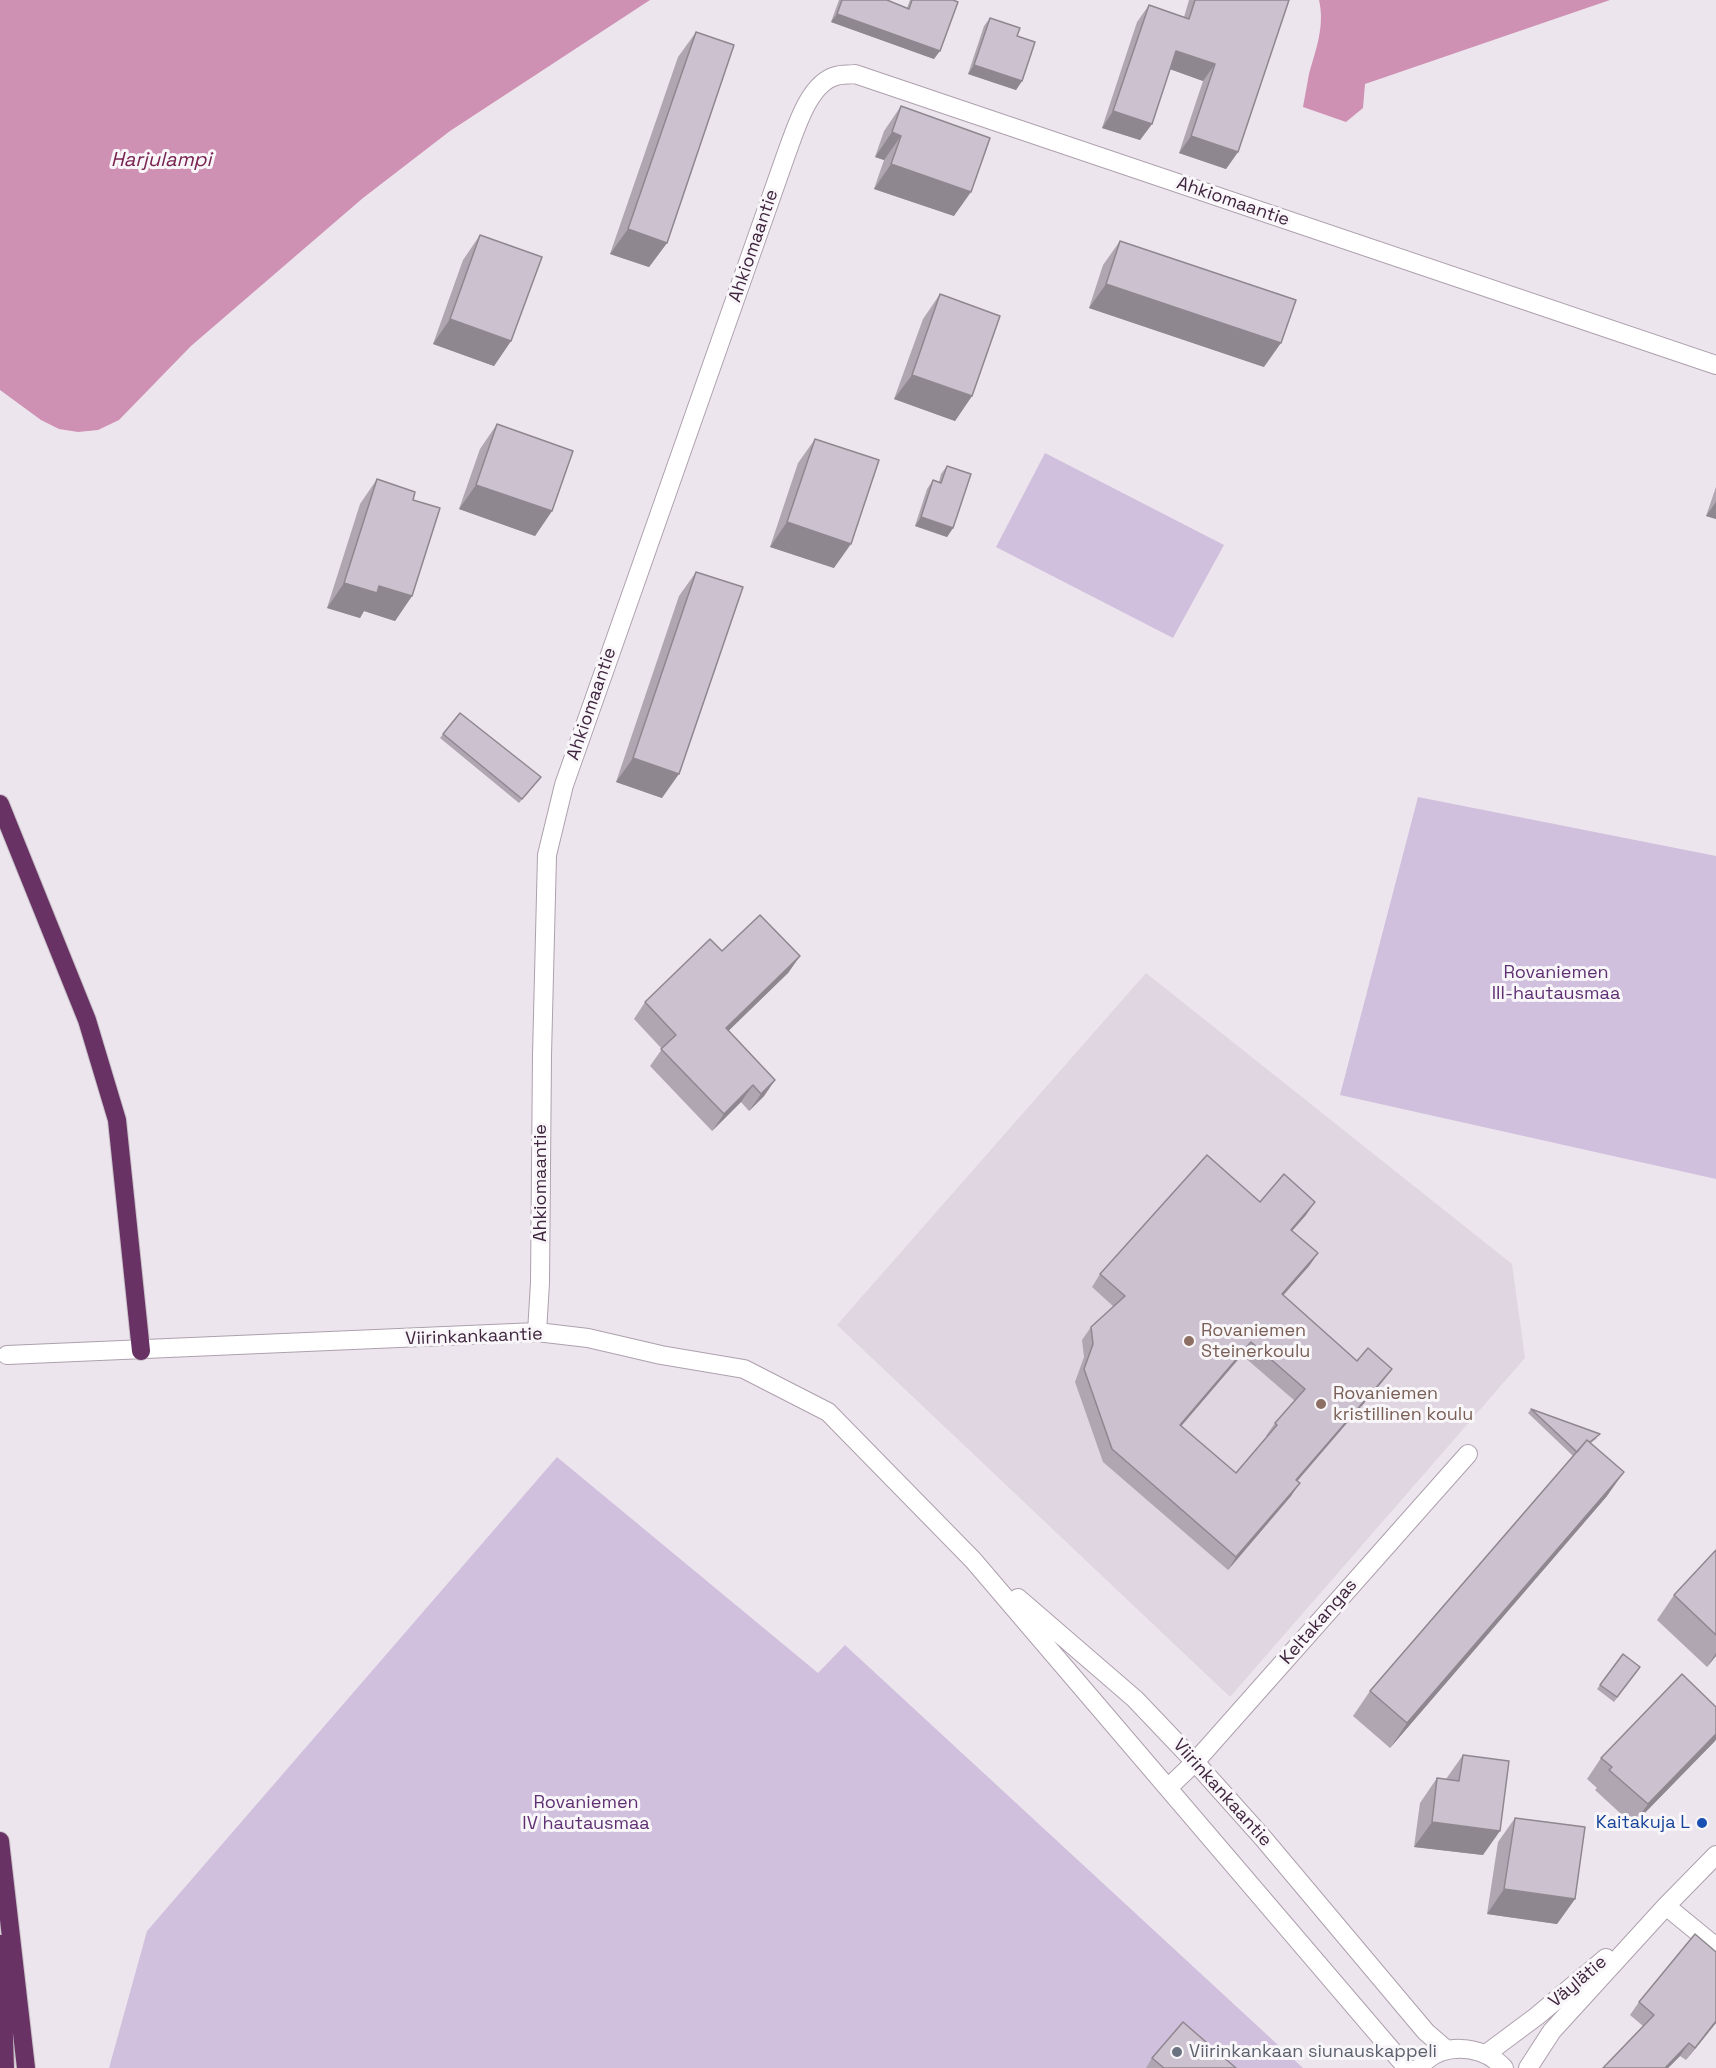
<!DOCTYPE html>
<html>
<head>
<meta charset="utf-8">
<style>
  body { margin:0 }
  canvas { display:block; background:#ece5ed }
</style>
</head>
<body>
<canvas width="1716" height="2068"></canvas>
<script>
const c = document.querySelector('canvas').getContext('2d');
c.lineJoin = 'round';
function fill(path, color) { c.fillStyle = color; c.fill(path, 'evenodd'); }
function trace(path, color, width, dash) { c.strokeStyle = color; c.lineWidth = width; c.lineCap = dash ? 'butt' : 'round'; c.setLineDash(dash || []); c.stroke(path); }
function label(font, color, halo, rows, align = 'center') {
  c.font = font + ' "Space Grotesk",sans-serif'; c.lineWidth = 6; c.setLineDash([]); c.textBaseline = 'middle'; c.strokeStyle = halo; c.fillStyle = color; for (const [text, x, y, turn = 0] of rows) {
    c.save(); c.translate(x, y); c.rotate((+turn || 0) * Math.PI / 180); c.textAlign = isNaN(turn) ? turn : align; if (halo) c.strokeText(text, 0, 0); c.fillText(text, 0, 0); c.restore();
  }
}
const built = new Path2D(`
  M 1146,973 L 1512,1264 L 1525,1358 L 1230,1697 L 837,1325 Z`);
const green = new Path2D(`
  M 1045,453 L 1224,545 L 1173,638 L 996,547 Z
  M 1418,797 L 1716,856 L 1716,1179 L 1340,1095 Z
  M 557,1457 L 818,1673 L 845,1645 L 1303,2068 L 109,2068 L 147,1931 Z`);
const water = new Path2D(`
  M 0,0 L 650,0 L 450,131 L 363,198 L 191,346 L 119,420 L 98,430 L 78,432 L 59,429 L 41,420 L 0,390 Z
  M 1319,0 L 1610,0 L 1365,84 L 1363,108 L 1346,122 L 1303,107 C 1305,96 1307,85 1309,74 C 1316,49 1325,26 1319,0 Z`);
const minor = new Path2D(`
  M 537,1332 L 540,1283 L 542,1055 L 547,855 L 564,785 L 787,152 C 796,128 809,83 836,76 C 842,74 849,75 855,74 L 1716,365
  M 7,1355 L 537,1332 L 588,1338 L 661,1355 L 744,1369 L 828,1412 L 973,1560 L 1407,2068
  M 1018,1598 L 1135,1699 L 1195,1762 L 1263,1838 L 1426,2032 L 1447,2050
  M 1168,1788 L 1195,1762 L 1468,1454
  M 1666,1906 L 1716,1947
  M 1486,2054 L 1537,2016 L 1606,1958
  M 1419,2068 C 1440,2041 1482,2044 1504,2068
  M 1528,2068 L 1552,2031 L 1666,1906 L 1716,1855`);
const highway = new Path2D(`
  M 0,804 L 87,1020 L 117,1120 L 141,1351
  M 0,1841 L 26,2068
  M 1,1944 L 5,2068`);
const wall = new Path2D(`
  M 839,0 L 887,0 L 907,8 L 910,0 L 953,0 L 934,59 L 831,22 Z
  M 1189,0 L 1289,0 L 1238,152 L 1226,169 L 1179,153 L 1203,81 L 1170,69 L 1152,124 L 1140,140 L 1102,128 L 1137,22 L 1149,5 L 1184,17 Z
  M 990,18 L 1022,81 L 1016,90 L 968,74 L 984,26 Z
  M 696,32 L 667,243 L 649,267 L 610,254 L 678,57 Z
  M 901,106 L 954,216 L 874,189 L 884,160 L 875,157 L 884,131 Z
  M 480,235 L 511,341 L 494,366 L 433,344 L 463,260 Z
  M 1120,241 L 1264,367 L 1089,308 L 1103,265 Z
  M 940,294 L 972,396 L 955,421 L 894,399 L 923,319 Z
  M 497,424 L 552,511 L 535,536 L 459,509 L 480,449 Z
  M 815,439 L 834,568 L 770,547 L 798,463 Z
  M 947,466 L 953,528 L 947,537 L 915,526 L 927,489 L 933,480 L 939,482 L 941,474 Z
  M 377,479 L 413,500 L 412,596 L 395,621 L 364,611 L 360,618 L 327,608 L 360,504 Z
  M 1716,487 L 1716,519 L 1706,516 Z
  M 696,572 L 662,798 L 616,782 L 679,596 Z
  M 443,734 L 541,777 L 519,803 L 440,738 Z
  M 722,951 L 800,956 L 788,973 L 728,1031 L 775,1080 L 764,1096 L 749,1111 L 741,1102 L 712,1131 L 650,1066 L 662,1049 L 634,1019 L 645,1002 Z
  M 1260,1202 L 1306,1215 L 1292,1231 L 1318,1253 L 1309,1266 L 1283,1295 L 1357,1361 L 1383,1381 L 1297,1481 L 1291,1496 L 1228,1570 L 1103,1462 L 1075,1382 L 1084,1357 L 1082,1340 L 1091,1327 L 1114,1307 L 1092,1287 L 1100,1274 ZM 1242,1355 L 1295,1401 L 1275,1423 L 1266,1436 L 1267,1437 L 1236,1473 L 1181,1426 Z
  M 1531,1409 L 1597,1438 L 1591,1443 L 1607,1496 L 1390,1748 L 1353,1716 L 1370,1691 L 1573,1456 L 1528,1413 Z
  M 1716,1550 L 1716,1656 L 1707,1667 L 1657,1620 L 1674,1595 Z
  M 1623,1654 L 1640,1667 L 1614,1702 L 1597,1689 Z
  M 1716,1707 L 1716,1739 L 1715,1741 L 1633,1825 L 1595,1790 L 1597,1788 L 1587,1779 L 1601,1758 Z
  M 1463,1755 L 1483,1855 L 1414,1847 L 1420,1803 L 1437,1778 L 1446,1779 Z
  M 1515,1818 L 1575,1899 L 1557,1924 L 1487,1914 L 1498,1842 Z
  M 1716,1952 L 1716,2023 L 1686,2060 L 1680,2056 L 1668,2068 L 1603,2068 L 1643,2026 L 1630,2015 L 1639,2002 Z
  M 1152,2058 L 1236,2068 L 1146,2068 Z`);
const shadedWall = new Path2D(`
  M 837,14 L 940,51 L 934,59 L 831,22 Z
  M 1176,51 L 1215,64 L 1203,81 L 1164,67 Z
  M 974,65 L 1022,81 L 1016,90 L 968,74 Z
  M 1113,111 L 1152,124 L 1140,140 L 1102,128 Z
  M 892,132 L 901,136 L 884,160 L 875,157 Z
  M 1191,136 L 1238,152 L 1226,169 L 1179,153 Z
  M 891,164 L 971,192 L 954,216 L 874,189 Z
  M 628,229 L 667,243 L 649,267 L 610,254 Z
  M 1106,284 L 1281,343 L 1264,367 L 1089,308 Z
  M 450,319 L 511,341 L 494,366 L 433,344 Z
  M 912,375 L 972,396 L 955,421 L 894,399 Z
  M 476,485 L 552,511 L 535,536 L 459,509 Z
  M 1716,502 L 1716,519 L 1706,516 Z
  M 921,517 L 953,528 L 947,537 L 915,526 Z
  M 787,522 L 851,544 L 834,568 L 770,547 Z
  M 344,583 L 379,586 L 412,596 L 395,621 L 364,611 L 360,618 L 327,608 Z
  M 633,758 L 679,774 L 662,798 L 616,782 Z
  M 800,956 L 788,973 L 714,1045 L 726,1028 Z
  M 775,1080 L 764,1096 L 749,1111 L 761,1094 Z
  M 753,1085 L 741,1102 L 712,1131 L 724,1114 Z
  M 1315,1202 L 1306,1215 L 1282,1242 L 1291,1230 Z
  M 1318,1253 L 1309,1266 L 1273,1307 L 1282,1294 Z
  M 1251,1342 L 1242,1355 L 1171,1438 L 1180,1425 Z
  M 1392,1369 L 1383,1381 L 1287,1493 L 1296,1480 Z
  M 1624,1472 L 1607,1496 L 1390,1748 L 1407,1723 Z
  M 1300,1483 L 1291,1496 L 1228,1570 L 1236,1557 Z
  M 1716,1653 L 1716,1656 L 1707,1667 Z
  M 1716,1734 L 1716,1739 L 1715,1741 L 1633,1825 L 1648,1804 Z
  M 1432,1822 L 1500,1831 L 1483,1855 L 1414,1847 Z
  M 1504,1889 L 1575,1899 L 1557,1924 L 1487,1914 Z
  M 1716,2021 L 1716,2023 L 1686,2060 L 1695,2048 Z
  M 1689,2043 L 1680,2056 L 1668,2068 L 1665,2068 Z`);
const building = new Path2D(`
  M 842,0 L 887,0 L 909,9 L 912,0 L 953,0 L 958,2 L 940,51 L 837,14 Z
  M 1195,0 L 1289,0 L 1238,152 L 1191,136 L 1215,64 L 1176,51 L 1152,124 L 1113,111 L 1149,5 L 1189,19 Z
  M 990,18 L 1020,28 L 1017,36 L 1035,42 L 1022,81 L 974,65 Z
  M 696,32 L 734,45 L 667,243 L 628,229 Z
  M 901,106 L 990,138 L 971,192 L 891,164 L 901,136 L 892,132 Z
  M 480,235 L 542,257 L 511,341 L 450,319 Z
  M 1120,241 L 1296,300 L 1281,343 L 1106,284 Z
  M 940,294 L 1000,316 L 972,396 L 912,375 Z
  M 497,424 L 573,451 L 552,511 L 476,485 Z
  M 815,439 L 879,460 L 851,544 L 787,522 Z
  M 947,466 L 971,474 L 953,528 L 921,517 L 933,480 L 941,483 Z
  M 377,479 L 415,492 L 413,500 L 440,508 L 412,596 L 379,586 L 377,593 L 344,583 Z
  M 696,572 L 743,587 L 679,774 L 633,758 Z
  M 460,713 L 541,777 L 522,799 L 443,734 Z
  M 760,915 L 800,956 L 726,1028 L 775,1080 L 761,1094 L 753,1085 L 724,1114 L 661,1049 L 676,1035 L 645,1002 L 710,939 L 722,951 Z
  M 1207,1155 L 1260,1202 L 1284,1174 L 1315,1202 L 1291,1230 L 1318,1253 L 1282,1294 L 1357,1361 L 1368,1348 L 1392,1369 L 1296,1480 L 1300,1483 L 1236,1557 L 1112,1449 L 1084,1369 L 1093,1344 L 1091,1327 L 1125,1296 L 1100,1274 ZM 1251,1342 L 1305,1389 L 1275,1423 L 1277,1425 L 1236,1473 L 1180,1425 Z
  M 1531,1409 L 1600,1434 L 1590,1442 L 1587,1440 L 1577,1452 Z
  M 1587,1440 L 1624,1472 L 1407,1723 L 1370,1691 Z
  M 1716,1550 L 1716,1635 L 1674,1595 Z
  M 1623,1654 L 1640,1667 L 1617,1697 L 1600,1685 Z
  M 1682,1674 L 1716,1707 L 1716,1734 L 1648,1804 L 1609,1770 L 1612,1767 L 1601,1758 Z
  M 1463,1755 L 1509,1761 L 1500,1831 L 1432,1822 L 1437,1778 L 1459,1781 Z
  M 1515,1818 L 1585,1827 L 1575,1899 L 1504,1889 Z
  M 1695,1934 L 1716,1952 L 1716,2021 L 1695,2048 L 1689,2043 L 1665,2068 L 1603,2068 L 1654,2015 L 1639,2002 Z
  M 1183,2022 L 1236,2068 L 1164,2068 L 1152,2058 Z`);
const markers = [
  [1189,1341,6,"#8d6e63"],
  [1321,1404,6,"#8d6e63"],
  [1702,1823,6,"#1a4fb4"],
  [1177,2052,6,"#6b7280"]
];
const streetNames = [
  ["Ahkiomaantie",1233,202,19],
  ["Ahkiomaantie",754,246,-71],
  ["Ahkiomaantie",592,704,-71],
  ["Ahkiomaantie",541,1183,-90],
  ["Viirinkankaantie",474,1337,-2],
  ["Keltakangas",1319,1622,-49],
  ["Viirinkankaantie",1222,1793,48],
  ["Väylätie",1578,1982,-40]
];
const parkNames = [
  ["Rovaniemen",1556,973],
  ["III-hautausmaa",1556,994],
  ["Rovaniemen",586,1803],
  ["IV hautausmaa",586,1824]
];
const educationNames = [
  ["Rovaniemen",1201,1331],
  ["Steinerkoulu",1201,1352],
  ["Rovaniemen",1333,1394],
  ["kristillinen koulu",1333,1415]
];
const transitNames = [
  ["Kaitakuja L",1690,1823]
];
const worshipNames = [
  ["Viirinkankaan siunauskappeli",1189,2052]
];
const waterNames = [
  ["Harjulampi",161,161]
];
fill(built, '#e0d6e1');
fill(green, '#d0c0dd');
fill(water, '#cf91b3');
trace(minor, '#aea0ae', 20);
trace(highway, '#c9c2c9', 20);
trace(minor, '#fff', 18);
trace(highway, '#693264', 18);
fill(wall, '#afa6b1');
fill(shadedWall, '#8f8790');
fill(building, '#ccc1ce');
trace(building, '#8f8790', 1.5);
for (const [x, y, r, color] of markers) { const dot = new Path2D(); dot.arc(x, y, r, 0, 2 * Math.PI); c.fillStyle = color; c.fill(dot); trace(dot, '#f9f6fa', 2); }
label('18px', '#3f253e', '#f9f6fa', streetNames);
label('18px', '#5f3173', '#f9f6fa', parkNames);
label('18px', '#785e54', '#f9f6fa', educationNames, 'left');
label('18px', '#164399', '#f9f6fa', transitNames, 'right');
label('18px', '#5b616d', '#f9f6fa', worshipNames, 'left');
label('italic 20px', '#782250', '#f9f6fa', waterNames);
</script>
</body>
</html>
